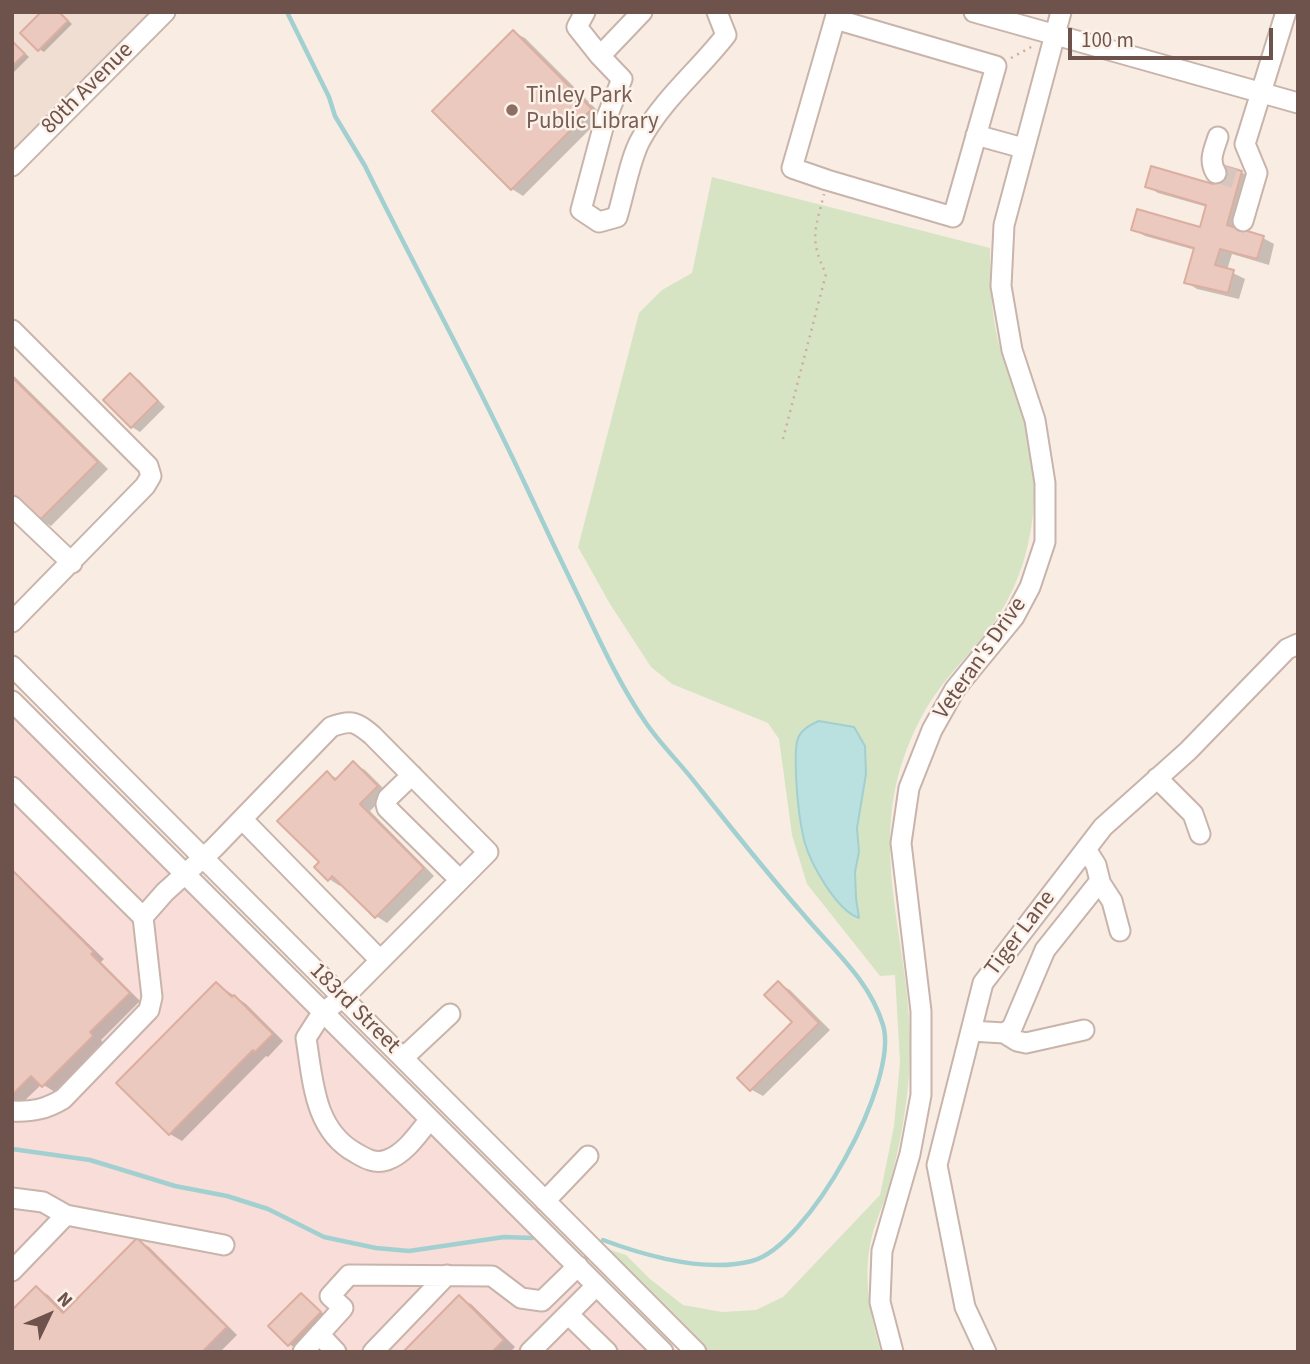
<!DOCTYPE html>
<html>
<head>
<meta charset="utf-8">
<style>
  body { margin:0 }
  #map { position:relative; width:1310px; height:1364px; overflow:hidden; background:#f9ede3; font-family:"Source Sans 3",sans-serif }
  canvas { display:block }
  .frame { position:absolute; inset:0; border:14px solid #6e534c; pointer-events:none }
  .north { position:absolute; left:14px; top:1280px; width:70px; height:70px; -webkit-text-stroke:5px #fcf2e9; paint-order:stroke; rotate:46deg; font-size:19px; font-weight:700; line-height:28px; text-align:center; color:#6e534c }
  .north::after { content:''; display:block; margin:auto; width:24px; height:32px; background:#6e534c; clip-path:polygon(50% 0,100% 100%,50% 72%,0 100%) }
  .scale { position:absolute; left:1068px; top:28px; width:205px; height:32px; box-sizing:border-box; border:4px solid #6e534c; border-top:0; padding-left:9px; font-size:21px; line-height:24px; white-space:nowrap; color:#6e534c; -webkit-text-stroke:5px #fcf2e9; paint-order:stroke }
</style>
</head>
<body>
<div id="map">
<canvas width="1310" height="1364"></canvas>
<div class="frame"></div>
<div class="north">N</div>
<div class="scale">100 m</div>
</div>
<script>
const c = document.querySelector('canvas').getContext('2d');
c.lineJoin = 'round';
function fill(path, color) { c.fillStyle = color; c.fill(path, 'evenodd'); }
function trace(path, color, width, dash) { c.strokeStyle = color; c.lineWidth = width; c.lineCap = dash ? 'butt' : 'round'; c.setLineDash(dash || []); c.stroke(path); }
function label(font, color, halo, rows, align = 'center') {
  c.font = font + ' "Source Sans 3",sans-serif'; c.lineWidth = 5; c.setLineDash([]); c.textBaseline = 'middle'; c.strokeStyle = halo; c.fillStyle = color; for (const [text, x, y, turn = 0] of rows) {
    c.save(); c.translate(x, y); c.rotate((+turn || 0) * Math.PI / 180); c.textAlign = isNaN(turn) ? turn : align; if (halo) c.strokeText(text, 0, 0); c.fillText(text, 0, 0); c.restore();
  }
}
const residential = new Path2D(`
  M 12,12 L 152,12 L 12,154 Z`);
const commercial = new Path2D(`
  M 12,692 L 669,1352 L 12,1352 Z`);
const green = new Path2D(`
  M 712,177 L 990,248 C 990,280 991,310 998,341 C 1003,360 1010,377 1017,395 C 1034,443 1040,494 1028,544 C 1022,573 1008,604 990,628 C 973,651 951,671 935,695 C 922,713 911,737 904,757 C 870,853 909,943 910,1039 C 911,1086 902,1138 890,1183 C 886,1199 878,1215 873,1232 C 862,1272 869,1313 881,1352 L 709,1352 L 605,1248 L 626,1255 L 650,1279 L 683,1305 L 722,1312 L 756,1310 L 783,1297 L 880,1195 L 894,1126 L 900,1062 L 895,975 L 880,976 L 807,884 L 792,835 L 779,739 L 768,723 L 672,684 L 651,667 L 610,604 L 578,547 L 639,313 L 662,290 L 692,273 Z`);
const water = new Path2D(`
  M 819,721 L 854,727 L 865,746 L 866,774 L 857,828 L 859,852 L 855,872 L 856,898 L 859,918 C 836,910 810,863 804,840 C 799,819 797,797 796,776 C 796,764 794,749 798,738 C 802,729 810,725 819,721 Z`);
const shadow = new Path2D(`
  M 43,12 L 60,12 L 72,24 L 44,52 L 39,49 Z
  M 513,32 L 525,38 L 603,116 L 523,196 L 512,189 Z
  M 12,41 L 29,57 L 12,74 Z
  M 1241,172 L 1253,179 L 1238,230 L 1263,238 L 1274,244 L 1269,265 L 1232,254 L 1227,270 L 1245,279 L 1239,299 L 1197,289 L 1186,282 L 1195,250 L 1145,236 L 1133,229 L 1201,229 L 1207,207 L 1158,193 L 1147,186 L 1214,186 Z
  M 12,374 L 108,469 L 51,526 L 40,520 L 12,492 Z
  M 130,375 L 139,380 L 165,407 L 140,432 L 132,427 Z
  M 354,764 L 365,770 L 388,793 L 370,811 L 434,876 L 387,923 L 376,916 L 343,884 L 340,886 L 329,879 L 321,862 L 327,773 L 338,779 Z
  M 12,869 L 104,959 L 101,962 L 140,1001 L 101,1040 L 104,1043 L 55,1092 L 42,1084 L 20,1105 L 12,1101 Z
  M 778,983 L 790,990 L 830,1030 L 763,1096 L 752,1090 L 739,1078 L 795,1022 Z
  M 217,984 L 246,1004 L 283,1041 L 268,1057 L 266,1056 L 182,1141 L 170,1134 L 119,1083 Z
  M 137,1240 L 149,1247 L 237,1335 L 220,1352 L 12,1352 L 36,1288 L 48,1295 L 66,1313 Z
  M 301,1295 L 309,1300 L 328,1318 L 297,1349 L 289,1344 Z
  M 459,1298 L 471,1304 L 515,1347 L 510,1352 L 406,1352 Z`);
const stream = new Path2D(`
  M 287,12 L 329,97 L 335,116 L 365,166 C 417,272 475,376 525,484 C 544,525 564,567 584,608 C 603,648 621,687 646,723 C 661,745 681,764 697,785 C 732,829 766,872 803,914 C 832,949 869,979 883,1025 C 900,1081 808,1247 752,1261 C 706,1273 646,1256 603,1240
  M 12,1149 L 90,1160 L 175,1186 L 227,1196 L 268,1209 L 324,1237 L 376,1248 L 409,1251 L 504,1237 L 532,1238`);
const building = new Path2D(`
  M 41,12 L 59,12 L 68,21 L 38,51 L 20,33 Z
  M 513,30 L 592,109 L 511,190 L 432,111 Z
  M 12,41 L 25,54 L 12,66 Z
  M 1218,164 L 1242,171 L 1227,225 L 1264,236 L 1257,259 L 1220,249 L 1215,265 L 1234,270 L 1228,293 L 1184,283 L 1194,248 L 1131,230 L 1137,209 L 1200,227 L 1206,205 L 1145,187 L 1151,166 L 1213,184 Z
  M 130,373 L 158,401 L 131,428 L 103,400 Z
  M 12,377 L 98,462 L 39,521 L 12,495 Z
  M 353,761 L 378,786 L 360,804 L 424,868 L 375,918 L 332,876 L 328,881 L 314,867 L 319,862 L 277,821 L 327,771 L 335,780 Z
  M 12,870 L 94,952 L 91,954 L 130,993 L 90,1032 L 93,1036 L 42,1087 L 31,1076 L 12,1095 Z
  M 778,981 L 819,1023 L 750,1091 L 737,1078 L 792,1022 L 764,995 Z
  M 216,982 L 232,997 L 234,995 L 273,1034 L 255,1052 L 253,1050 L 169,1135 L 116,1083 Z
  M 137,1238 L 227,1327 L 202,1352 L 12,1352 L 12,1310 L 36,1286 L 63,1313 Z
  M 301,1293 L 321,1312 L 288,1346 L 268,1326 Z
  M 459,1295 L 504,1340 L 492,1352 L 403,1352 Z`);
const minorTunnel = new Path2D(`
  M 1216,173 L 1239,180`);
const path = new Path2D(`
  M 1011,58 L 1033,46
  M 783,439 L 826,274 C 809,238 815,231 824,194`);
const minor = new Path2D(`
  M 585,12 L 577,27 L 600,56 L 622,79 L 604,124 L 581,210 L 599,222 L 617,217 C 624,195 630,158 641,139 C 662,100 699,70 726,35 L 717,12
  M 974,12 L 1298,103
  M 835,19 L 996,66 L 953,217 L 827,180 L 792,168 C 807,116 822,64 837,12
  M 600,56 L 642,12
  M 976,135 L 1023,148
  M 12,166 L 165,12
  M 1216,173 C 1208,160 1214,150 1218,137
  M 1243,221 L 1257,173 L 1245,144 L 1286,12
  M 12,330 L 148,466 L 151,476 L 145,486 L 12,622
  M 12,506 L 72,563
  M 12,666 L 696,1352
  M 12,701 L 663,1352
  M 412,775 L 388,798 L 386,804 L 387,808 L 460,880
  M 1157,778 L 1193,814 L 1200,834
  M 12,787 L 143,917
  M 242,819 L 380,960
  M 1099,881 L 1112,901 L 1120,931
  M 971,1031 L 1004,1033 L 1012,1028 L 1045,950 L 1100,881 L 1096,865 L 1086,849
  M 1004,1033 L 1017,1041 L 1026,1043 L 1084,1030
  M 403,1058 L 450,1014
  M 12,1111 C 33,1112 46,1109 63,1099 L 149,1010 L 152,997 L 143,917 L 165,892 L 214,848 L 331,727 C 352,719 356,722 372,735 L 488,852 L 346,995 L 322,1013 L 306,1038 C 313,1081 314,1130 356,1153 C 366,1159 375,1164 387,1160 C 405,1154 419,1133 430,1119
  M 12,1198 L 43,1202 L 66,1215
  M 545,1201 L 588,1156
  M 12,1271 L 66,1215 L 224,1245
  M 568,1314 L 607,1352
  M 319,1334 L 336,1352
  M 303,1352 L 343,1308 L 330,1296 L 349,1275 L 492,1276 L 521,1298 L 542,1301 L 578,1266
  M 373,1352 L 447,1275
  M 530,1352 L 596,1286
  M 893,1352 L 880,1302 L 882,1251 L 910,1154 L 921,1095 L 921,1011 L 901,843 L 909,788 L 932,730 L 955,689 L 1014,617 L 1030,587 L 1045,542 L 1045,483 L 1035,420 L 1012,350 L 1001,286 L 1004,225 L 1061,12
  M 986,1352 L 965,1307 L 937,1165 L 983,983 L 1103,827 L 1188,751 L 1287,649 L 1298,644`);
const markers = [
  [512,110,7,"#8d6e63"]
];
const streetNames = [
  ["80th Avenue",88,89,-45],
  ["Veteran's Drive",981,659,-55],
  ["Tiger Lane",1021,934,-53],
  ["183rd Street",354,1009,45]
];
const educationNames = [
  ["Tinley Park",526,97],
  ["Public Library",526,123]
];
fill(residential, '#f0ded2');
fill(commercial, '#f8ddd8');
fill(green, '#d6e4c4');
fill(water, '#bae0df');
trace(water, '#a2d0d0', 2);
fill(shadow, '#0003');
trace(stream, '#a2d0d0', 4.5);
fill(building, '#ebc9be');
trace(building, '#dcaea0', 2);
trace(minorTunnel, '#d6c6bd', 19, [19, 10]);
trace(minor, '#c8b4ab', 23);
trace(path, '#cfaca2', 2.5, [2, 5]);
trace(minor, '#fff', 19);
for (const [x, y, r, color] of markers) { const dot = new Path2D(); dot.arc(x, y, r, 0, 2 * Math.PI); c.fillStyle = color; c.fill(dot); trace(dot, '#fcf2e9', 2.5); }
label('23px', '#6e534c', '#fcf2e9', streetNames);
label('23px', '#785e54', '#fcf2e9', educationNames, 'left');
</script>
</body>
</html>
